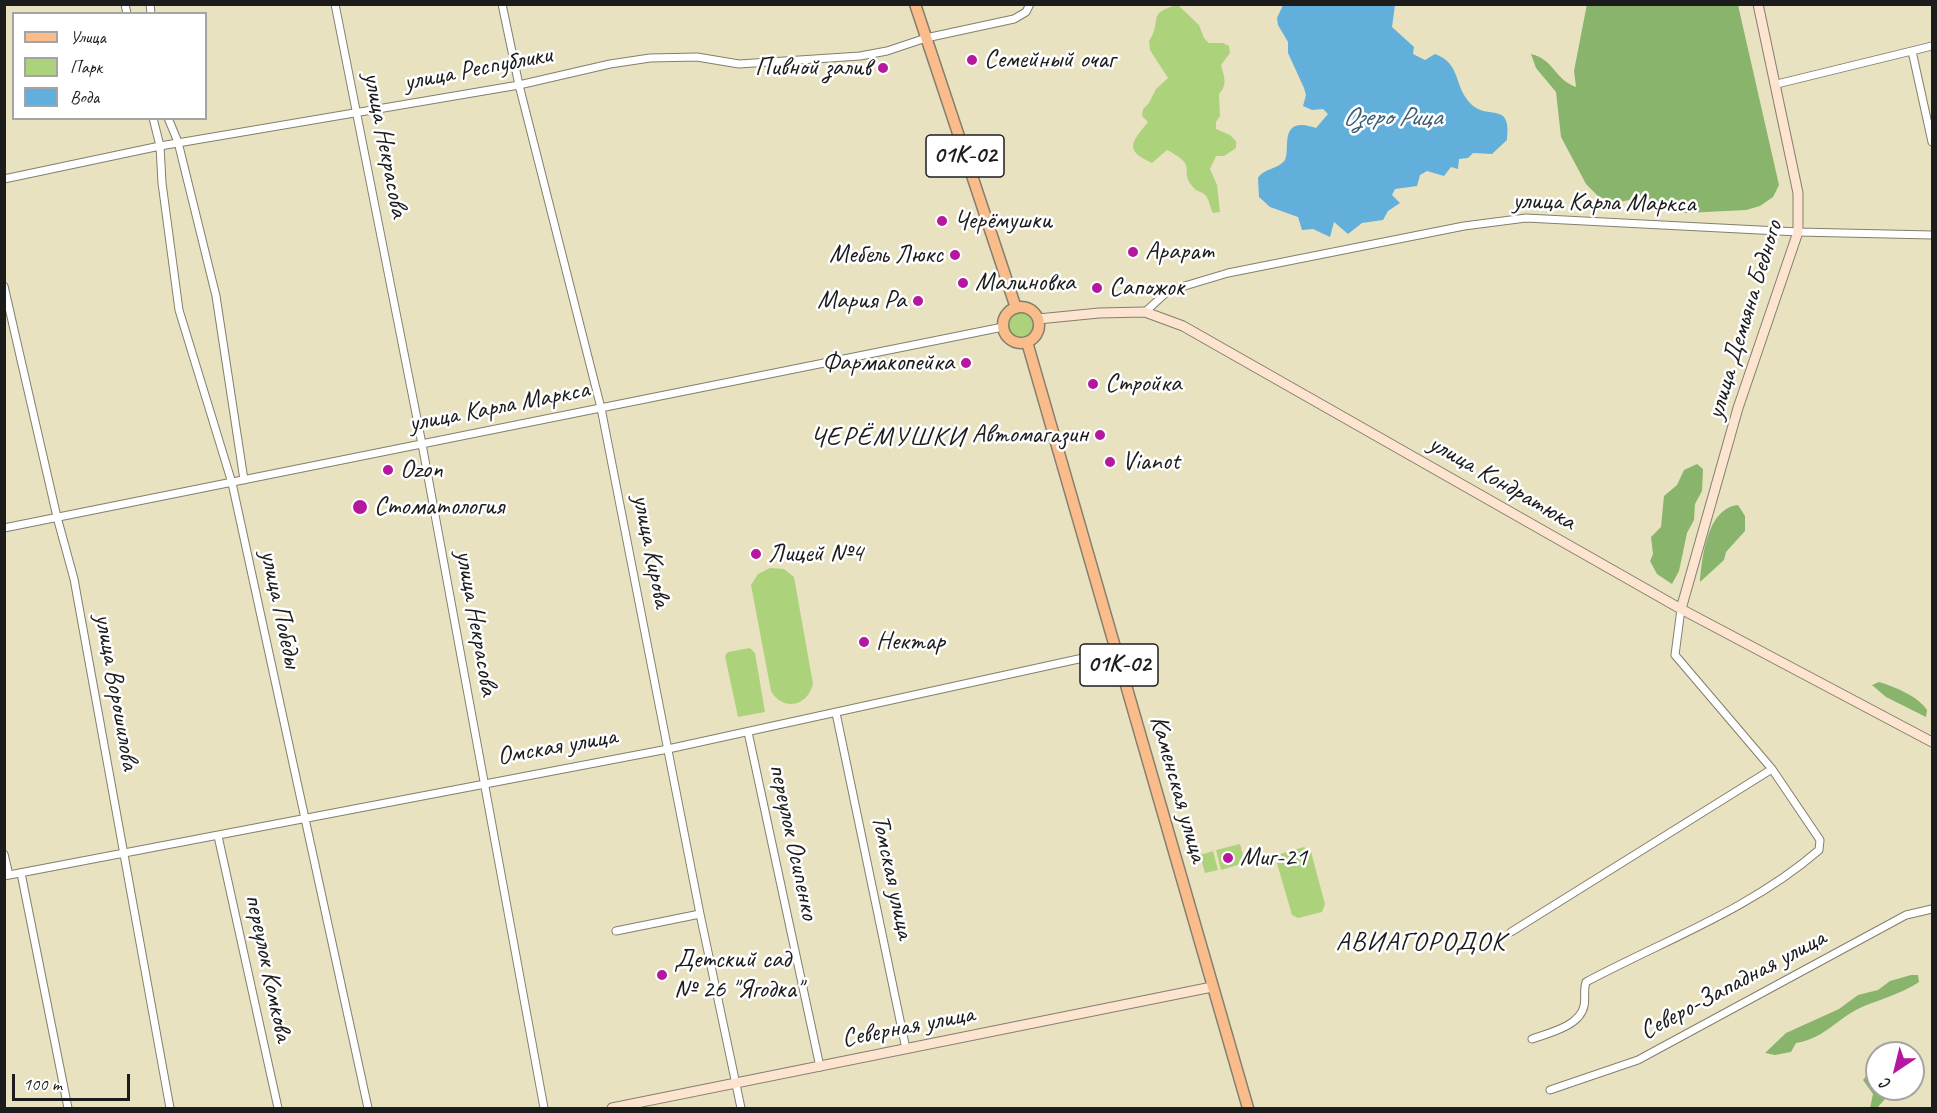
<!DOCTYPE html>
<html>
<head>
<meta charset="utf-8">
<style>
  body { margin:0 }
  #map { position:relative; width:1937px; height:1113px; overflow:hidden; background:#e9e2c0; font-family:Caveat,sans-serif }
  canvas { display:block }
  .frame { position:absolute; inset:0; border:6px solid #1c1c1c; pointer-events:none }
  .legend { position:absolute; left:12px; top:12px; width:195px; height:108px; box-sizing:border-box; background:#fff; border:2px solid #a4a4a4; margin:0; padding:8px 10px; list-style:none; font-size:18px; color:#1c1c1c }
  .legend li { display:flex; align-items:center; gap:12px; height:30px }
  .legend b { width:30px; border:2px solid #a4a4a4 }
  .north { position:absolute; left:1865px; top:1041px; width:60px; height:60px; box-sizing:border-box; background:#fff; border:2px solid #a4a4a4; border-radius:50%; rotate:215deg; font-size:16px; font-weight:700; line-height:24px; text-align:center; color:#1c1c1c }
  .north::after { content:''; display:block; margin:auto; width:21px; height:27px; background:#b5179e; clip-path:polygon(50% 0,100% 100%,50% 72%,0 100%) }
  .scale { position:absolute; left:12px; top:1074px; width:118px; height:27px; box-sizing:border-box; border:3px solid #1c1c1c; border-top:0; padding-left:8px; font-size:18px; line-height:21px; white-space:nowrap; color:#1c1c1c; -webkit-text-stroke:4px #fff; paint-order:stroke }
</style>
</head>
<body>
<div id="map">
<canvas width="1937" height="1113"></canvas>
<div class="frame"></div>
<ul class="legend">
<li><b style="height:8px;background:#fabc8b"></b>Улица</li>
<li><b style="height:16px;background:#acd27c"></b>Парк</li>
<li><b style="height:16px;background:#62afdb"></b>Вода</li>
</ul>
<div class="north">С</div>
<div class="scale">100 m</div>
</div>
<script>
const c = document.querySelector('canvas').getContext('2d');
c.lineJoin = 'round';
function fill(path, color) { c.fillStyle = color; c.fill(path, 'evenodd'); }
function trace(path, color, width, dash) { c.strokeStyle = color; c.lineWidth = width; c.lineCap = dash ? 'butt' : 'round'; c.setLineDash(dash || []); c.stroke(path); }
function label(font, color, halo, rows, align = 'center') {
  c.font = font + ' Caveat,sans-serif'; c.lineWidth = 5; c.setLineDash([]); c.textBaseline = 'middle'; c.strokeStyle = halo; c.fillStyle = color; for (const [text, x, y, turn = 0] of rows) {
    c.save(); c.translate(x, y); c.rotate((+turn || 0) * Math.PI / 180); c.textAlign = isNaN(turn) ? turn : align; if (halo) c.strokeText(text, 0, 0); c.fillText(text, 0, 0); c.restore();
  }
}
const green = new Path2D(`
  M 1178,5 L 1199,25 L 1204,38 L 1209,43 L 1223,43 L 1229,46 L 1230,53 L 1221,65 C 1224,76 1228,85 1219,94 L 1220,116 L 1216,122 L 1216,129 L 1230,135 L 1236,141 L 1236,148 L 1224,156 L 1216,156 L 1210,169 L 1217,185 L 1220,212 L 1213,213 C 1210,208 1209,198 1205,195 C 1202,191 1196,192 1193,187 C 1178,169 1200,167 1167,150 L 1152,163 C 1123,150 1132,142 1148,122 L 1142,116 L 1143,109 L 1149,103 L 1156,89 L 1168,78 L 1150,50 L 1149,41 C 1163,21 1145,13 1178,5 Z
  M1005 325a16 16 0 1 1 32 0a16 16 0 1 1-32 0Z
  M 770,568 L 784,569 L 794,577 L 813,684 C 808,706 783,712 771,691 L 751,585 L 758,574 Z
  M 750,648 L 755,653 L 765,712 L 738,717 L 725,656 L 728,652 Z
  M 1240,844 L 1243,855 L 1241,864 L 1221,870 L 1216,850 Z
  M 1304,847 L 1311,852 L 1325,904 L 1322,912 L 1298,918 L 1292,915 L 1276,860 L 1280,854 Z
  M 1213,851 L 1218,870 L 1205,873 L 1200,855 Z`);
const forest = new Path2D(`
  M 1587,4 L 1738,5 L 1779,185 L 1773,197 L 1760,206 L 1746,210 L 1686,213 L 1629,200 L 1614,203 L 1598,196 L 1586,184 L 1561,137 L 1556,92 L 1536,68 L 1531,54 C 1555,60 1553,78 1576,87 L 1574,71 Z
  M 1697,464 L 1703,469 L 1702,491 L 1695,504 L 1694,520 L 1687,533 L 1679,571 L 1672,584 L 1657,574 L 1650,561 L 1653,554 L 1651,537 L 1661,527 L 1664,496 L 1677,485 L 1684,470 Z
  M 1738,505 L 1745,516 L 1745,531 L 1726,552 L 1724,560 L 1700,582 C 1702,558 1707,508 1738,505 Z
  M 1879,682 C 1895,687 1918,696 1927,710 L 1926,717 L 1886,697 L 1872,685 Z
  M 1911,975 L 1918,975 L 1919,982 C 1901,994 1881,999 1862,1007 C 1837,1018 1826,1038 1796,1043 L 1791,1052 L 1775,1055 L 1765,1053 L 1786,1033 L 1839,1009 L 1858,995 L 1878,990 L 1890,981 Z
  M 1877,1062 L 1877,1089 L 1883,1092 L 1886,1098 L 1877,1108 L 1870,1108 L 1873,1094 L 1863,1080 Z`);
const water = new Path2D(`
  M 1283,5 L 1395,5 L 1392,27 L 1414,47 L 1413,54 L 1425,60 L 1435,54 C 1462,64 1453,86 1471,104 C 1488,121 1512,100 1507,140 L 1492,154 L 1473,153 L 1468,158 L 1459,159 L 1458,169 L 1451,167 L 1444,176 L 1427,171 L 1420,175 L 1417,186 L 1395,189 L 1392,195 L 1400,203 L 1388,211 L 1383,220 L 1362,223 L 1348,234 L 1334,222 L 1330,237 L 1313,229 L 1302,230 L 1298,217 L 1270,207 L 1259,197 L 1258,178 C 1264,168 1277,170 1285,160 C 1290,149 1281,125 1302,125 C 1307,125 1312,127 1316,128 L 1328,114 L 1323,109 L 1312,110 L 1303,106 L 1306,95 L 1304,88 L 1288,53 L 1288,42 L 1278,25 L 1277,18 Z`);
const street = new Path2D(`
  M 125,4 L 127,14
  M 150,4 L 151,14
  M 335,4 L 422,444 L 544,1108
  M 502,4 L 519,85 L 601,408 L 700,914 L 741,1108
  M 1912,51 L 1932,142
  M 1777,84 L 1932,46
  M 153,118 L 160,146 L 162,183 L 179,310 L 232,483 L 368,1108
  M 168,118 L 178,142 L 216,296 L 244,480
  M 4,179 L 160,146 L 519,85 L 610,64 L 650,58 L 697,57 L 739,64 L 860,56 L 887,51 L 926,38 L 1014,19 L 1026,12 L 1030,4
  M 4,286 L 57,517 L 74,579 L 170,1108
  M 1145,312 L 1168,291 L 1228,273 L 1464,226 L 1526,218 L 1798,232 L 1932,235
  M 4,528 L 1003,327
  M 836,713 L 906,1049
  M 748,732 L 820,1067
  M 218,836 L 278,1108
  M 4,854 L 9,875
  M 21,873 L 68,1108
  M 4,876 L 668,749 L 1115,651
  M 616,931 L 700,914
  M 1511,932 L 1772,769
  M 1532,1039 C 1549,1033 1580,1026 1584,1006 C 1586,997 1583,991 1586,982 C 1665,940 1751,909 1819,850 L 1820,840 L 1772,769 L 1675,655 L 1681,609
  M 1550,1090 L 1638,1060 L 1906,915 L 1932,909`);
const secondary = new Path2D(`
  M 1038,319 L 1099,313 L 1145,312 L 1183,326 L 1681,609 L 1932,742
  M 1681,609 L 1738,408 L 1798,232 L 1798,193 L 1758,4
  M 612,1108 L 1212,987`);
const primary = new Path2D(`
  M 915,4 L 1016,308
  M1003 325a18 18 0 1 1 36 0a18 18 0 1 1-36 0Z
  M 1027,342 L 1248,1108`);
const markers = [
  [972,60,6,"#b5179e"],
  [883,68,6,"#b5179e"],
  [942,221,6,"#b5179e"],
  [1133,252,6,"#b5179e"],
  [955,255,6,"#b5179e"],
  [963,283,6,"#b5179e"],
  [1097,288,6,"#b5179e"],
  [918,301,6,"#b5179e"],
  [966,363,6,"#b5179e"],
  [1093,384,6,"#b5179e"],
  [1100,435,6,"#b5179e"],
  [1110,462,6,"#b5179e"],
  [388,470,6,"#b5179e"],
  [360,507,8,"#b5179e"],
  [756,554,6,"#b5179e"],
  [864,642,6,"#b5179e"],
  [1228,858,6,"#b5179e"],
  [662,975,6,"#b5179e"]
];
const shields = [
  [965,156,78],
  [1119,665,78]
];
const shieldNames = [
  ["01К-02",965,156],
  ["01К-02",1119,665]
];
const poiNames = [
  ["Семейный очаг",984,60],
  ["Пивной залив",871,68,"right"],
  ["Черёмушки",954,221],
  ["Арарат",1145,252],
  ["Мебель Люкс",943,255,"right"],
  ["Малиновка",975,283],
  ["Сапожок",1109,288],
  ["Мария Ра",906,301,"right"],
  ["Фармакопейка",954,363,"right"],
  ["Стройка",1105,384],
  ["Автомагазин",1088,435,"right"],
  ["Vianot",1122,462],
  ["Ozon",400,470],
  ["Стоматология",374,507],
  ["Лицей №4",768,554],
  ["Нектар",876,642],
  ["Миг-21",1240,858],
  ["Детский сад",674,960],
  ["№ 26 \"Ягодка\"",674,990]
];
const streetNames = [
  ["улица Республики",478,69,-11],
  ["улица Некрасова",385,145,79],
  ["улица Карла Маркса",1604,203,1],
  ["улица Демьяна Бедного",1745,320,-73],
  ["улица Карла Маркса",499,407,-11],
  ["улица Кондратюка",1502,483,30],
  ["улица Кирова",651,551,79],
  ["улица Победы",280,609,78],
  ["улица Некрасова",476,623,80],
  ["улица Ворошилова",116,692,80],
  ["Омская улица",557,747,-10],
  ["Каменская улица",1178,789,74],
  ["переулок Осипенко",793,842,78],
  ["Томская улица",892,877,78],
  ["переулок Комкова",268,968,78],
  ["Северо-Западная улица",1733,985,-28],
  ["Северная улица",908,1027,-11]
];
const waterNames = [
  ["Озеро Рица",1392,118]
];
const neighbourhoodNames = [
  ["ЧЕРЁМУШКИ",888,438],
  ["АВИАГОРОДОК",1421,943]
];
fill(green, '#acd27c');
fill(forest, '#89b46c');
fill(water, '#62afdb');
trace(street, '#827f6e', 9);
trace(secondary, '#827f6e', 11);
trace(primary, '#827f6e', 13);
trace(street, '#fff', 7);
trace(secondary, '#fde4d1', 9);
trace(primary, '#fabc8b', 10);
for (const [x, y, r, color] of markers) { const dot = new Path2D(); dot.arc(x, y, r, 0, 2 * Math.PI); c.fillStyle = color; c.fill(dot); trace(dot, '#fff', 2); }
for (const [x, y, w] of shields) { const box = new Path2D(); box.roundRect(x - w / 2, y - 21, w, 42, 4.5); c.fillStyle = '#fff'; c.fill(box); trace(box, '#1c1c1c', 1.5); }
label('bold 24px', '#1c1c1c', null, shieldNames);
label('26px', '#1c1c1c', '#fff', poiNames, 'left');
label('26px', '#1c1c1c', '#fff', streetNames);
label('italic 27px', '#3c5e72', '#fff', waterNames);
c.letterSpacing = '1.5px';
label('27px', '#1c1c1c', '#fff', neighbourhoodNames);
c.letterSpacing = '0px';
</script>
</body>
</html>
